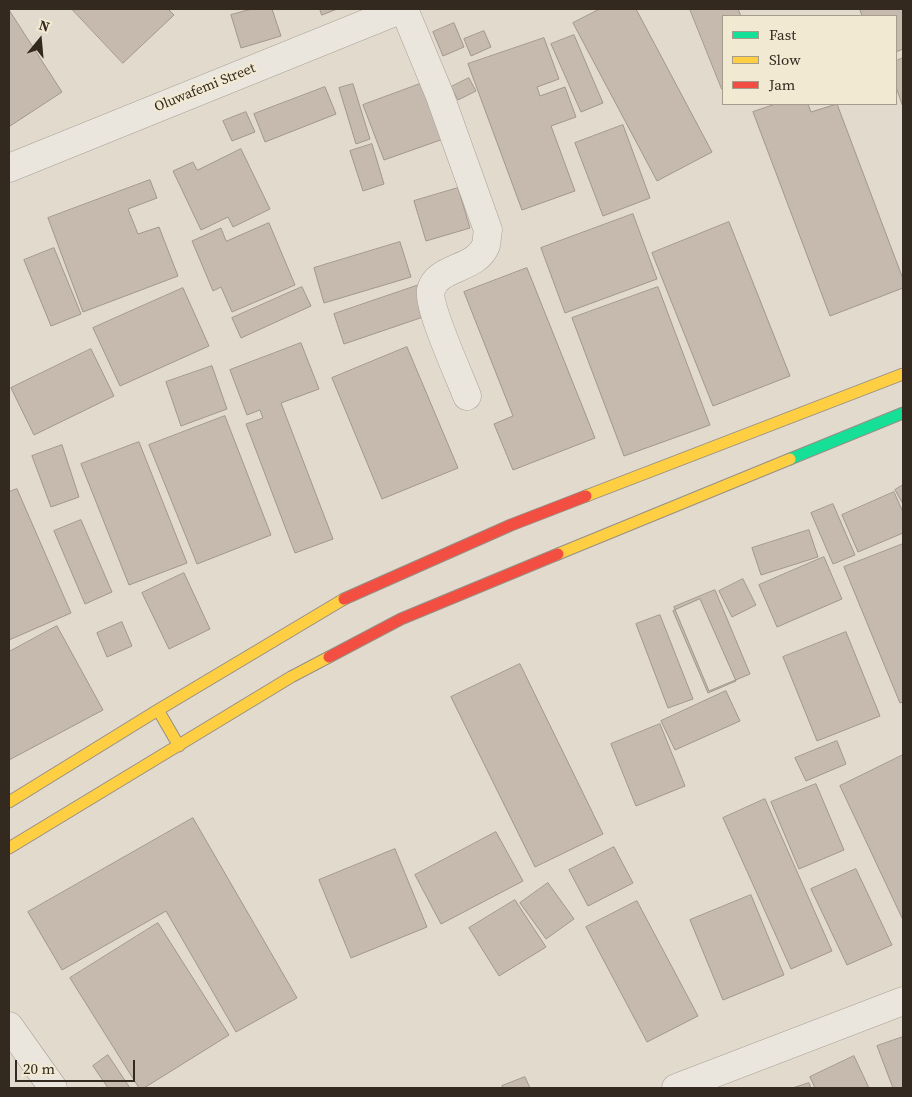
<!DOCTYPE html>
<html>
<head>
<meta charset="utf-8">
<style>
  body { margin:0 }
  #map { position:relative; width:912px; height:1097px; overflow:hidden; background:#e2dacc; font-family:"Source Serif 4",serif }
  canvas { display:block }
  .frame { position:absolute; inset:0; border:10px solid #34291f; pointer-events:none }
  .legend { position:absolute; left:722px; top:15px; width:175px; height:90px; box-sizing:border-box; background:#f2e9d3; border:1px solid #a69c8b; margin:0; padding:6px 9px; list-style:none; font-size:15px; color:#34291f }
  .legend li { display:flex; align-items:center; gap:10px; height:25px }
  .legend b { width:25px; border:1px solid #a69c8b }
  .north { position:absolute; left:15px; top:15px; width:50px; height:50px; -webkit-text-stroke:4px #f2e9d3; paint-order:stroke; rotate:17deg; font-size:14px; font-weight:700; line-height:20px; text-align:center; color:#34291f }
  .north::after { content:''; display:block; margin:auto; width:18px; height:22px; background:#34291f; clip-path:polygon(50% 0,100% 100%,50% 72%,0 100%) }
  .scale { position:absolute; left:15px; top:1060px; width:120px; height:22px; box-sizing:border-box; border:2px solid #34291f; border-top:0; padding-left:6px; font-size:15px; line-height:18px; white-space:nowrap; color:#34291f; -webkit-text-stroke:4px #f2e9d3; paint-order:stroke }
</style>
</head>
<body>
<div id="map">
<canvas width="912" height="1097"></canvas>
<div class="frame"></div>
<ul class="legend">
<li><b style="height:6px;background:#16e098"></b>Fast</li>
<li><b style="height:6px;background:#ffcf43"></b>Slow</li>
<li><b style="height:6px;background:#f24e42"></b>Jam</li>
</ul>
<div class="north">N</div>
<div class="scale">20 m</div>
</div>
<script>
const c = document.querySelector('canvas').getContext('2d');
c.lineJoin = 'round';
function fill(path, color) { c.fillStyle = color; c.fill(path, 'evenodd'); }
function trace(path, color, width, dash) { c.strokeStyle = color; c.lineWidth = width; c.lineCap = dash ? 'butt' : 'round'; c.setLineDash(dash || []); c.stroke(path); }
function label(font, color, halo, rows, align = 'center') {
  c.font = font + ' "Source Serif 4",serif'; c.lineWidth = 4.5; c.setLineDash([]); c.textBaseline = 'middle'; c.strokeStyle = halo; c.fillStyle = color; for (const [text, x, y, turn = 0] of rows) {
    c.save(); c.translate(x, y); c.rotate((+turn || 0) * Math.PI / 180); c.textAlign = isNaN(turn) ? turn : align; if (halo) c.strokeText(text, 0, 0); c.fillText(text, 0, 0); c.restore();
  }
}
const building = new Path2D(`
  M 72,9 L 168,9 L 174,15 L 123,63 Z
  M 252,9 L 272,9 L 281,36 L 241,48 L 231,15 Z
  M 320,9 L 337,9 L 322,15 Z
  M 600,9 L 636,9 L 712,152 L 657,181 L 573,23 Z
  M 690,9 L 738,9 L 741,16 L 723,16 L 723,89 L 722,89 Z
  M 864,9 L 903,9 L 903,49 L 896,52 L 896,16 L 862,16 L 860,10 Z
  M 9,10 L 62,92 L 10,126 L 9,125 Z
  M 454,23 L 464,47 L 443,56 L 433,32 Z
  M 484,31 L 491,47 L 471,56 L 464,39 Z
  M 574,35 L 603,103 L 581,112 L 551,44 Z
  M 544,38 L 559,79 L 537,87 L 540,96 L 565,87 L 576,117 L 551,126 L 575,191 L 522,210 L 468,64 Z
  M 903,58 L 903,107 L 896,87 L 896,61 Z
  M 469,78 L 476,91 L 458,100 L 451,87 Z
  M 428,81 L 449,137 L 384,160 L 363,105 Z
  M 353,84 L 370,139 L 356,144 L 339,88 Z
  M 325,87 L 336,114 L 265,142 L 254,114 Z
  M 776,104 L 808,104 L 811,112 L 837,104 L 903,279 L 903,288 L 830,316 L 753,112 Z
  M 246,112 L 255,132 L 232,141 L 223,121 Z
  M 623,125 L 650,198 L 603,216 L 575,143 Z
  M 372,144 L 384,184 L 363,191 L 350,151 Z
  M 241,149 L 270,209 L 233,227 L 228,217 L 201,230 L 173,171 L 193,162 L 197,170 Z
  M 150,180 L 157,198 L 128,209 L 138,234 L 159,227 L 178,276 L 83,312 L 48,218 Z
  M 458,188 L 470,228 L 426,241 L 414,201 Z
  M 633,214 L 657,279 L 565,313 L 541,248 Z
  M 729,222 L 790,376 L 713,406 L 652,253 Z
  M 269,223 L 295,285 L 232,312 L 221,287 L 213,291 L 192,241 L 221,228 L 226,241 Z
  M 400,242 L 411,277 L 324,303 L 314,268 Z
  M 54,248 L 81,314 L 51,326 L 24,260 Z
  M 527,268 L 595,438 L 513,470 L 494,424 L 513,416 L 464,292 Z
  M 422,284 L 432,314 L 344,344 L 334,314 Z
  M 302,287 L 311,306 L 241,338 L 232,318 Z
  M 658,287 L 710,425 L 624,456 L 572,318 Z
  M 183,288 L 209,346 L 120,386 L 93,328 Z
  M 301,343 L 319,389 L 281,403 L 333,539 L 295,553 L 246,424 L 263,418 L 260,410 L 247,415 L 230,370 Z
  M 407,347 L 458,468 L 382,499 L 332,378 Z
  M 91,349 L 114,396 L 34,435 L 11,388 Z
  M 212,366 L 227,409 L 181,426 L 166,382 Z
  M 225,416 L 271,535 L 197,564 L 149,445 Z
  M 139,442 L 187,563 L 129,585 L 81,464 Z
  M 62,445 L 79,497 L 51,507 L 32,456 Z
  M 903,485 L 903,504 L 895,490 Z
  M 17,489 L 71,613 L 9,640 L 9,492 Z
  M 894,492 L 903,512 L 903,533 L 858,552 L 842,515 Z
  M 833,504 L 855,555 L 833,564 L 811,513 Z
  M 81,520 L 112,592 L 85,604 L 54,531 Z
  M 809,530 L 818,557 L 761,575 L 752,548 Z
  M 903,544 L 903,702 L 900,703 L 844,567 Z
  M 824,557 L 842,599 L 777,627 L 759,585 Z
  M 184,573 L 210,629 L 169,649 L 142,593 Z
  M 743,579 L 756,605 L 732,617 L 719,591 Z
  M 715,590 L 750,674 L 709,691 L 674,607 Z
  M 700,599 L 736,681 L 708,693 L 673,611 Z
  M 660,615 L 693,699 L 668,708 L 636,624 Z
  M 122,622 L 132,646 L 107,657 L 97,633 Z
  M 57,626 L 103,710 L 9,760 L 9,652 Z
  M 846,632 L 880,716 L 817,741 L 783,657 Z
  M 520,664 L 603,834 L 535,867 L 451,697 Z
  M 726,691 L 740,721 L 675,750 L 661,721 Z
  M 660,724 L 685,786 L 636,806 L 611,744 Z
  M 837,741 L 846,764 L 806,781 L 795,758 Z
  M 903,755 L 903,920 L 840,786 Z
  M 816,784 L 844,850 L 799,869 L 771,802 Z
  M 765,799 L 832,951 L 791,969 L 723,818 Z
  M 193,818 L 297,998 L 236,1032 L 166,911 L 62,970 L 28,912 Z
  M 496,832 L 523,881 L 441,924 L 415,875 Z
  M 614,847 L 633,883 L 588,906 L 569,870 Z
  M 395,849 L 427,927 L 351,958 L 319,880 Z
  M 856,869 L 892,945 L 847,965 L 811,889 Z
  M 548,883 L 574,919 L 546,939 L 520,903 Z
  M 751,895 L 784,975 L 723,1000 L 690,920 Z
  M 515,900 L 546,947 L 499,976 L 469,928 Z
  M 637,901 L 698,1016 L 647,1042 L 586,927 Z
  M 158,923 L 229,1035 L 144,1088 L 139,1088 L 70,978 Z
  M 903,1037 L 903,1088 L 893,1088 L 877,1046 Z
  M 108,1055 L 130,1088 L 108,1088 L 93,1066 Z
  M 854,1056 L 869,1088 L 815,1088 L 810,1077 Z
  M 525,1077 L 530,1088 L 503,1088 L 502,1086 Z
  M 809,1083 L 811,1088 L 793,1088 Z`);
const street = new Path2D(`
  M 404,9 L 440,96 L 488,230 C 487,234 487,241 486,245 C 477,270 437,266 431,290 C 427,306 460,377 467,396
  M 9,168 L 402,9
  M 9,1026 L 53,1088
  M 676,1088 L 903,1001`);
const fast = new Path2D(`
  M 790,459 L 903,413`);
const slow = new Path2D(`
  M 586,496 L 903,374
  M 558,554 L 790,459
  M 158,710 L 179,746
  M 9,802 L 158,710 L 344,599
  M 9,848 L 291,677 L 329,657`);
const jam = new Path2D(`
  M 344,599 L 511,525 L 586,496
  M 329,657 L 401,619 L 558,554`);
const streetNames = [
  ["Oluwafemi Street",205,88,-22]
];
fill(building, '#c5baad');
trace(building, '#a1978c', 1);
trace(street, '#a7a096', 29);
trace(fast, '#968f85', 13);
trace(slow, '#968f85', 13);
trace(jam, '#968f85', 13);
trace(street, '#eae6dd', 28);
trace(fast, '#16e098', 11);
trace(slow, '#ffcf43', 11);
trace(jam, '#f24e42', 11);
label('14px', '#34291f', '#f2e9d3', streetNames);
</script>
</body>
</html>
